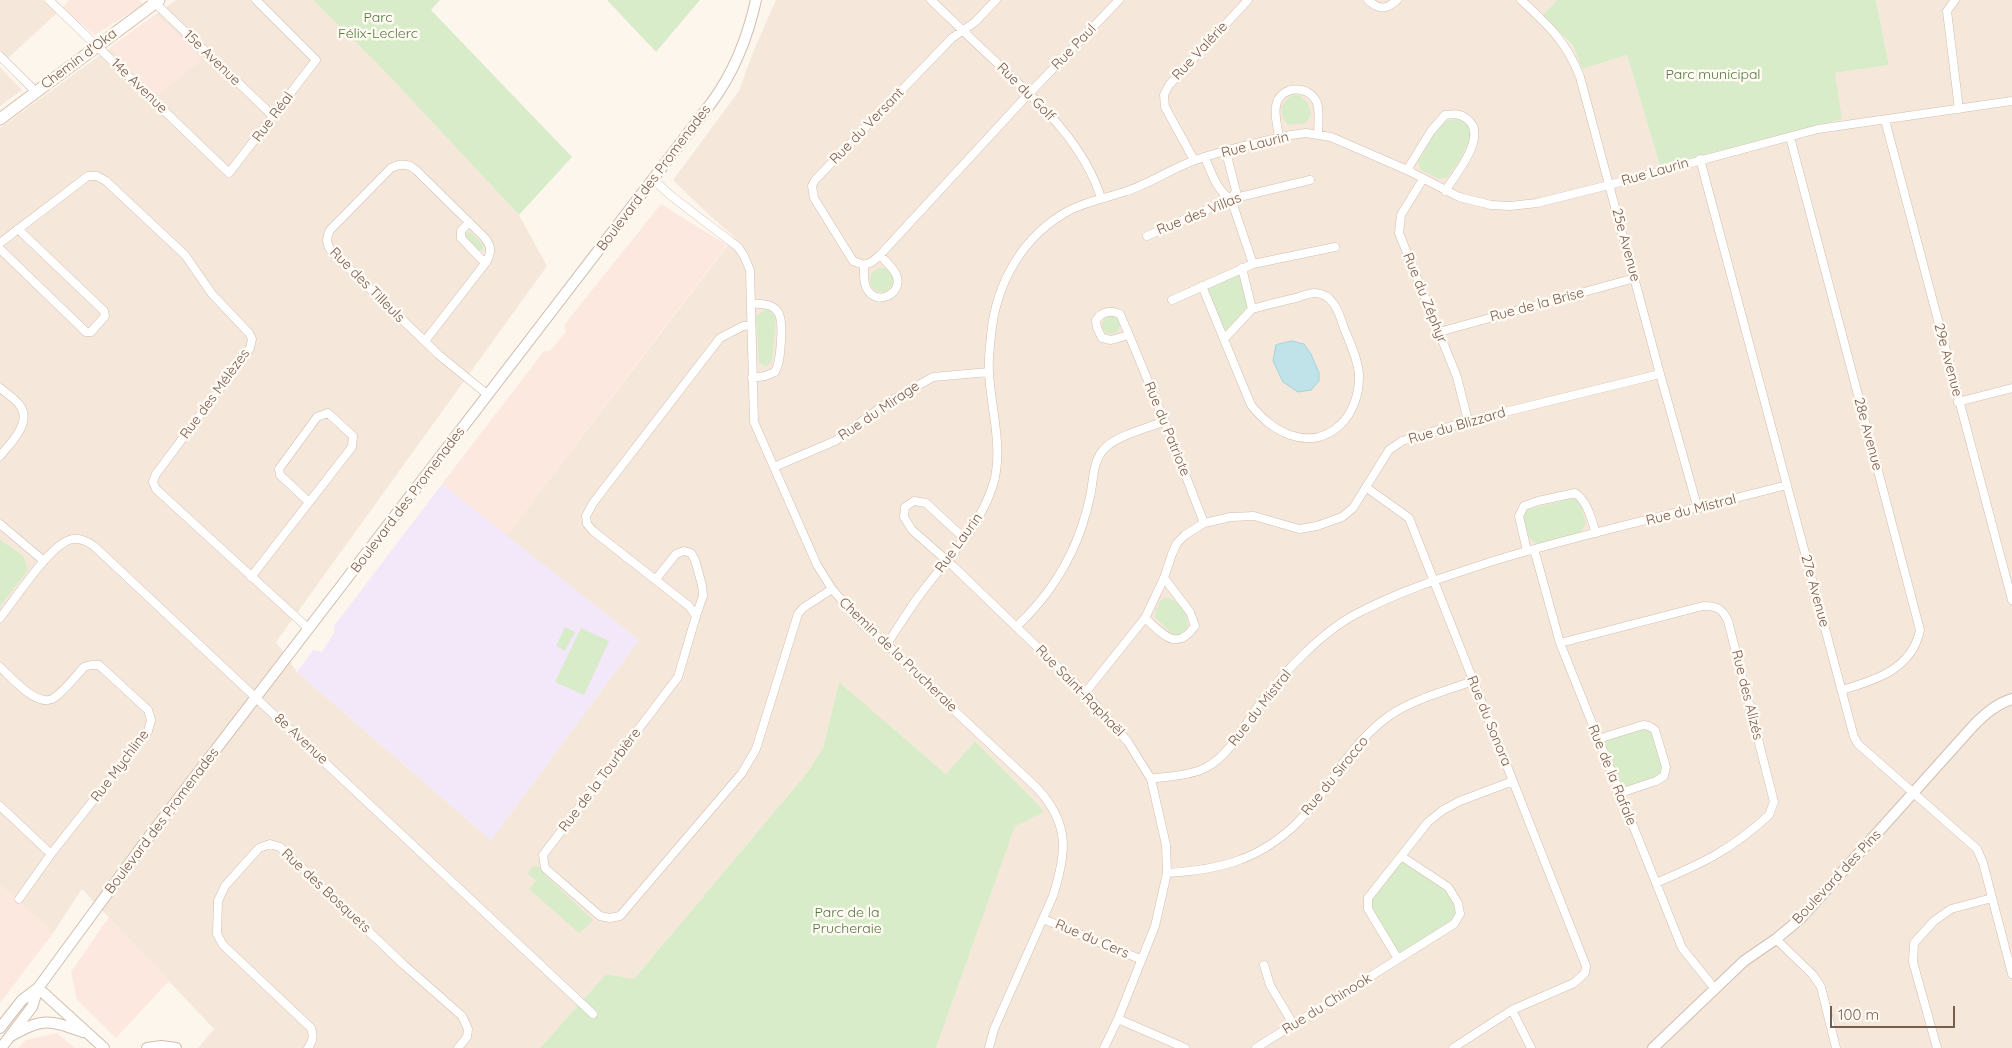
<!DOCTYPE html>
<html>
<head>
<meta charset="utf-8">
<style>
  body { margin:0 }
  #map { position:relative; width:2012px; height:1048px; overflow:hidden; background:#fdf6ec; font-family:Quicksand,sans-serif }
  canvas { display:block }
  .scale { position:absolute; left:1830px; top:1006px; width:125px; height:22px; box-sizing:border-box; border:2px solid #7a5c4d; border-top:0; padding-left:6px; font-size:15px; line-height:18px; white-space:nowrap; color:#7a5c4d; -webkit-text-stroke:4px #fffaf3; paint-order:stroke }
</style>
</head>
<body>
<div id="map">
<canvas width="2012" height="1048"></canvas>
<div class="scale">100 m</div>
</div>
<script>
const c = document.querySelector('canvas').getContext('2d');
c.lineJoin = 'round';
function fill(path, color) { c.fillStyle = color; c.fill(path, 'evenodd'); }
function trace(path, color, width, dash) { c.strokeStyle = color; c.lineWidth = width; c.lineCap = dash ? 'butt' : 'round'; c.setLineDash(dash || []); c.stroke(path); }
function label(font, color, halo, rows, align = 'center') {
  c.font = font + ' Quicksand,sans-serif'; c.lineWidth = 5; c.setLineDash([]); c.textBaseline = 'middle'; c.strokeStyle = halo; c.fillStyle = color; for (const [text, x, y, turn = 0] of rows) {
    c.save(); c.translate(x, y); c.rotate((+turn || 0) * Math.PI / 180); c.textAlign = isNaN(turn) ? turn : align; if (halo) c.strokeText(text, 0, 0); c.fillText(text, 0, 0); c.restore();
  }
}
const residential = new Path2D(`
  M 0,0 L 43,0 L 57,13 L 8,58 L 0,50 Z
  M 176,0 L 313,0 L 386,70 L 382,68 L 519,215 L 547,266 L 276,642 L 297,672 L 491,840 L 639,640 L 506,536 L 734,237 L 707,213 L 673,180 L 739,91 L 753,52 L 776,0 L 1557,0 L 1543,15 L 1573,47 L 1582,69 L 1627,55 L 1660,166 L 1835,73 L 1889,65 L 1876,0 L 2012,0 L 2012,1048 L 936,1048 L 1015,825 L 1043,812 L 1031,797 L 975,741 L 946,774 L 839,682 L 823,748 L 806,774 L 634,979 L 606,974 L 540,1048 L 198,1048 L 214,1029 L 82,889 L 53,933 L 0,885 L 0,128 Z
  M 0,67 L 22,90 L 0,106 Z`);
const commercial = new Path2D(`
  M 69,0 L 139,0 L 143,4 L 95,35 L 62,8 Z
  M 156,14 L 202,59 L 157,96 L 110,47 Z
  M 661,204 L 727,245 L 506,536 L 442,484 L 544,351 L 550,351 L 566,332 L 564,325 Z
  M 0,885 L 53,933 L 0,1003 Z
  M 109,917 L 169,981 L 116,1038 L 77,1000 L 71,972 Z
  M 57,1033 L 75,1048 L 18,1048 L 26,1040 Z`);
const education = new Path2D(`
  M 442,484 L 639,640 L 491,840 L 297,672 L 313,650 L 322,652 L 334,633 L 334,626 Z`);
const green = new Path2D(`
  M 313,0 L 440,0 L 431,10 L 572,157 L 519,215 L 378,64 Z
  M 607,0 L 700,0 L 656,52 Z
  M 1557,0 L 1876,0 L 1889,65 L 1835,73 L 1842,119 L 1660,166 L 1627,55 L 1582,69 L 1573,46 L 1543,15 Z
  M 1293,95 L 1299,95 L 1308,103 L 1311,115 L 1306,123 L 1289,125 L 1283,119 L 1281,107 L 1288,98 Z
  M 1458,119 C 1461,121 1466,123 1468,125 C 1478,136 1454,167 1448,177 L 1439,179 L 1421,170 L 1418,162 L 1439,126 L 1444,121 Z
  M 467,232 L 471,233 L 484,245 L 482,250 L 477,250 L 465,237 Z
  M 1242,268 L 1252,309 L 1224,339 L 1202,286 Z
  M870 280a12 12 0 1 1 24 0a12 12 0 1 1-24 0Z
  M 765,309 L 769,310 L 776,318 L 772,360 L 766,367 L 759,363 L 756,317 Z
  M1102 325a9 9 0 1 1 18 0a9 9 0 1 1-18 0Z
  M 1570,499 L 1574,499 L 1580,502 L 1586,523 L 1580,533 L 1540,544 C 1526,541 1518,521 1526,510 Z
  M 0,540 L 23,556 L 28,570 L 0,606 Z
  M 1165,598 C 1180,598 1194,621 1185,633 L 1177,636 L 1173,635 L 1155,617 L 1156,607 L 1158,608 L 1159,602 Z
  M 565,627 L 575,632 L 565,651 L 556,646 Z
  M 581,628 L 609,641 L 584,695 L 555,682 Z
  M 839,682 L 946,774 L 975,741 L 1031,797 L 1044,812 L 1015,826 L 936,1048 L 540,1048 L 606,974 L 634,979 L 806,774 L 823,748 Z
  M 1643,725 L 1655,730 L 1664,776 L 1620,793 L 1598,739 Z
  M 1401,856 L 1448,887 L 1458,903 L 1454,924 L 1398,959 L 1375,922 L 1368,898 Z
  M 538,866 L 545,875 L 593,920 L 579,933 L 529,889 L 536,881 L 528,874 L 532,867 Z`);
const water = new Path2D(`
  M 1292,341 L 1304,344 L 1311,354 L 1319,373 L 1319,381 L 1311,390 L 1298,392 L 1283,382 L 1273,361 L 1276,345 Z`);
const minor = new Path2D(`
  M 49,0 L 229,173 L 316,60 L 256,0
  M 152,0 L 273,116
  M 931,0 C 952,20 973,41 995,61 C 1037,101 1083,141 1101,198
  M 996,0 L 975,22 L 952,38 L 815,180 L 812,186 L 814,198 L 853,261 L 864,265 L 872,262 L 880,255 L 1023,100 L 1119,0
  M 1368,0 C 1379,10 1386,10 1397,0
  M 1521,0 C 1548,25 1567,42 1580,77 L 1660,374 L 1698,509
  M 1955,0 L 1947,11 L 1959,109
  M 0,56 L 36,92
  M 1885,120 L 2012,600
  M 1790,137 L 1920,630 C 1912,669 1876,680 1842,690
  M 1279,138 C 1278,128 1274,115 1276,106 C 1279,86 1309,83 1317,103 C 1320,112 1318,126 1318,135
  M 1226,152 L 1236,191 L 1231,199
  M 1205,158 C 1211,171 1217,192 1231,199 L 1253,264
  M 1700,159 L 1854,737 L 1858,744 L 1977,849 L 1983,863 L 2012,974
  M 1194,160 L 1165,107 L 1164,95 L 1169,85 L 1248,0
  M 1407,170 L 1431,131 L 1445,115 C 1454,114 1460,113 1467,119 C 1489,135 1456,174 1445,191
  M 653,179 L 670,195 L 738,247 L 744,256 L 750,270 L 754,422 L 817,565 L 832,589 L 864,626 L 887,644 L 924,682 L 1037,788 C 1070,824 1067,852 1053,896 L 994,1029 L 989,1048
  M 1423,179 L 1401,215 L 1399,233 L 1457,377 L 1468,421
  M 469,222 L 461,231 L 461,238 L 485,263
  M 1147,236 L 1231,199 L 1310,180
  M 0,243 L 88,176 L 97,176 L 106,181 L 185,255 L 212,294 L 249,333 L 252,339 L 250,348 L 156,474 L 153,482 L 156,489 L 309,629
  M 0,249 L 86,332 L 91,332 L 105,316 L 104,311 L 18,229
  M 864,265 C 864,273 863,283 867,289 C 876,306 902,295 897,277 C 895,269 885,261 880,255
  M 1202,286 L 1251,405 C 1262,418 1273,429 1290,435 C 1331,449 1360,414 1359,375 C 1358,359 1350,343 1344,328 C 1339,313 1334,294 1315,293 C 1309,293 1302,296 1296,298 C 1281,301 1267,305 1252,309 L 1242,268
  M 1172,300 L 1253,264 L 1335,247
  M 751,304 C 781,302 783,315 781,341 C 780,353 780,362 775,372 L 765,376 L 752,378
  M 750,325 L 743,326 L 720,338 L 593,503 L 586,516 L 587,524 L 593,531 L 689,606 L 696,616 L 678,677 L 543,855 L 545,868 L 600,916 L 610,918 L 620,916 L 742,773 L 756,749 L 798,614 L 803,608 L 832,589
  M 1439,332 L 1635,278
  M 1129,335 L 1111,340 L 1102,338 L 1097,328 L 1096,320 C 1102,311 1111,310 1120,314 C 1150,383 1177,453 1204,523
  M 1224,339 L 1252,309
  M 425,341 L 487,261 C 492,251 491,244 483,236 L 416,170 C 408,163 400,163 391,168 L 330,230 C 326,237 326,244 331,251 L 439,355 L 488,395
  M 0,388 C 6,393 17,400 21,407 C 31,424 10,444 0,456
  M 1958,402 L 2012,388
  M 774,467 L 835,441 L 887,403 L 933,377 L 989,372
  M 1367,488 L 1409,518 L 1586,966 L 1585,973 L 1574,983 L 1512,1010 L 1453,1048
  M 0,524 L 44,561
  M 965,539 L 926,503 L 914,501 L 905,507 L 904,517 L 912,530 L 953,566 L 1087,695 L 1128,742 L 1151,779 L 1166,845 L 1167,873 L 1155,926 L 1118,1019 L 1104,1048
  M 1534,549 L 1560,643 L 1682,948 L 1715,989
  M 1527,551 L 1519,516 L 1524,506 L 1538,501 L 1575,493 C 1588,502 1591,519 1596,533
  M 251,577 L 352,447 L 353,436 L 328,413 L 317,417 L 279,469 L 280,475 L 309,502
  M 656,579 L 676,554 L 684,551 L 691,553 L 695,560 L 702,585 L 703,596 L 696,616
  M 0,618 C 14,601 52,541 73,539 C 81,538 88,542 94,546 L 593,1014
  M 1145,618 C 1162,633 1176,653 1195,626 L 1190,612 L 1164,578
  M 1016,627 C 1046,599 1069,565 1082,526 C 1085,517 1088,506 1090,497 C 1094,479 1092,460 1106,447 C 1119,435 1148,428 1165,421
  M 1560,643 L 1703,606 C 1717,606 1722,608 1728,621 L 1774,802 L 1769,815 C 1731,850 1703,863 1656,883
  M 887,644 C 899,626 911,606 925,588 C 952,553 979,528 993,485 C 1004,449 991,410 989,373 C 988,360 990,347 991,335 C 996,283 1023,235 1070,210 C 1088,201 1106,198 1124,192 C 1147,185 1169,170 1193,161 C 1222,150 1260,142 1291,135 L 1306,133 L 1331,137 L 1407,170 L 1459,197 L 1491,205 L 1510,206 L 1537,203 L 1609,185 L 1818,129 L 2012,101
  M 0,667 C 11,677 38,709 54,698 C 65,690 75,677 84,667 L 91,665 L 99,665 L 148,710 L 151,720 L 148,731 L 51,854 L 19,899
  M 1085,693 L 1145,618 L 1164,578 L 1172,554 L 1177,543 L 1185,535 L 1204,523 L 1231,517 L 1254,516 L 1299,529 L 1317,526 L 1342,517 L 1353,508 L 1389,450 L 1402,441 L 1468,421 L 1660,374
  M 1598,739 L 1643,725 L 1649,726 L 1655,730 L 1666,767 L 1664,776 L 1656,781 L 1620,793
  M 1151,779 C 1169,776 1190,776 1207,767 C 1232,753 1245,723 1262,701 C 1285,671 1322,632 1356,614 C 1399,591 1444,577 1490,562 C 1587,532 1688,511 1787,485
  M 0,806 L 51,854
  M 1167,873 C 1219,870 1260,860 1298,822 C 1304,815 1311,809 1316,802 C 1337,772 1358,738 1389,716 C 1413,699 1446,691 1473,681
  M 1043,919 L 1140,959
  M 1776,939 L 1813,975 L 1821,987 L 1836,1048
  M 1398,959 L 1368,909 L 1368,898 L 1428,822 L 1443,810 L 1460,801 L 1513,781
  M 1264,965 L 1270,985 L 1293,1024
  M 1512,1010 L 1531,1048
  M 1118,1019 L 1185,1048
  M 308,1048 C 313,1041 314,1036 311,1028 L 223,945 L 217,934 L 218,901 L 225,886 L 259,848 L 270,844 L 280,847 L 404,965 L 462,1016 L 468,1029 L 467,1037 L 458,1048
  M 1256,1048 L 1454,924 L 1460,914 L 1458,903 L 1448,887 L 1401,856
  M 1937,1048 L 1913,962 L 1914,943 L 1934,921 L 1951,909 L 1992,898`);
const tertiary = new Path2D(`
  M 38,988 L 104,1048
  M 0,1028 L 22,1000 L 38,988 L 148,838 L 712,102 C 734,72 748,36 756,0
  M 9,1037 C 43,1018 47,1019 83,1032
  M 1,1048 L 32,1007 L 38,988
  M 147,1048 L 161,1046 L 176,1048
  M 1653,1048 L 1744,961 L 1776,939 L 1800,919 L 1974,725 C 1985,714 1996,704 2012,699`);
const secondary = new Path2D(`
  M 0,119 L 159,0`);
const parkNames = [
  ["Parc",378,18],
  ["Félix-Leclerc",378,34],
  ["Parc municipal",1713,75],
  ["Parc de la",847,913],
  ["Prucheraie",847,929]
];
const streetNames = [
  ["Rue Paul",1074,47,-46],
  ["Rue Valérie",1200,51,-47],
  ["15e Avenue",212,58,44],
  ["Chemin d'Oka",79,59,-37],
  ["14e Avenue",139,86,44],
  ["Rue du Golf",1026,92,45],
  ["Rue Réal",273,117,-53],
  ["Rue du Versant",867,126,-46],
  ["Rue Laurin",1255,145,-14],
  ["Rue Laurin",1655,172,-16],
  ["Boulevard des Promenades",654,178,-53],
  ["Rue des Villas",1199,214,-22],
  ["25e Avenue",1626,245,75],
  ["Rue des Tilleuls",367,285,45],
  ["Rue du Zéphyr",1425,298,68],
  ["Rue de la Brise",1537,305,-15],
  ["29e Avenue",1948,360,75],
  ["Rue des Mélèzes",215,394,-54],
  ["Rue du Mirage",879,411,-34],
  ["Rue du Blizzard",1457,426,-16],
  ["Rue du Patriote",1167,429,68],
  ["28e Avenue",1868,434,75],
  ["Boulevard des Promenades",408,500,-53],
  ["Rue du Mistral",1691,510,-14],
  ["Rue Laurin",959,543,-54],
  ["27e Avenue",1815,591,75],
  ["Chemin de la Prucheraie",898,655,44],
  ["Rue Saint-Raphaël",1080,691,46],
  ["Rue des Alizés",1747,695,76],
  ["Rue du Mistral",1260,708,-52],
  ["Rue du Sonora",1489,721,68],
  ["8e Avenue",301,739,43],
  ["Rue Mychline",120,766,-53],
  ["Rue de la Rafale",1612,775,68],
  ["Rue du Sirocco",1335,776,-51],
  ["Rue de la Tourbière",600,780,-53],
  ["Boulevard des Promenades",162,821,-53],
  ["Boulevard des Pins",1837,877,-47],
  ["Rue des Bosquets",326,891,43],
  ["Rue du Cers",1092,939,23],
  ["Rue du Chinook",1327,1004,-32]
];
fill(residential, '#f5e8da');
fill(commercial, '#fde8e0');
fill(education, '#f3e8fa');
fill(green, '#d8ecc9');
fill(water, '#bfe3e8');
trace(water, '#a5d3da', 1);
trace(minor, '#d1beb0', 9);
trace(tertiary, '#d1beb0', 12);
trace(secondary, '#d6c0b0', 13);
trace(minor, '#fff', 8);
trace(tertiary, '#fff', 10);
trace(secondary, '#fff', 11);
label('14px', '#537a41', '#fffaf3', parkNames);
label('14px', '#7a5c4d', '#fffaf3', streetNames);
</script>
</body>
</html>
